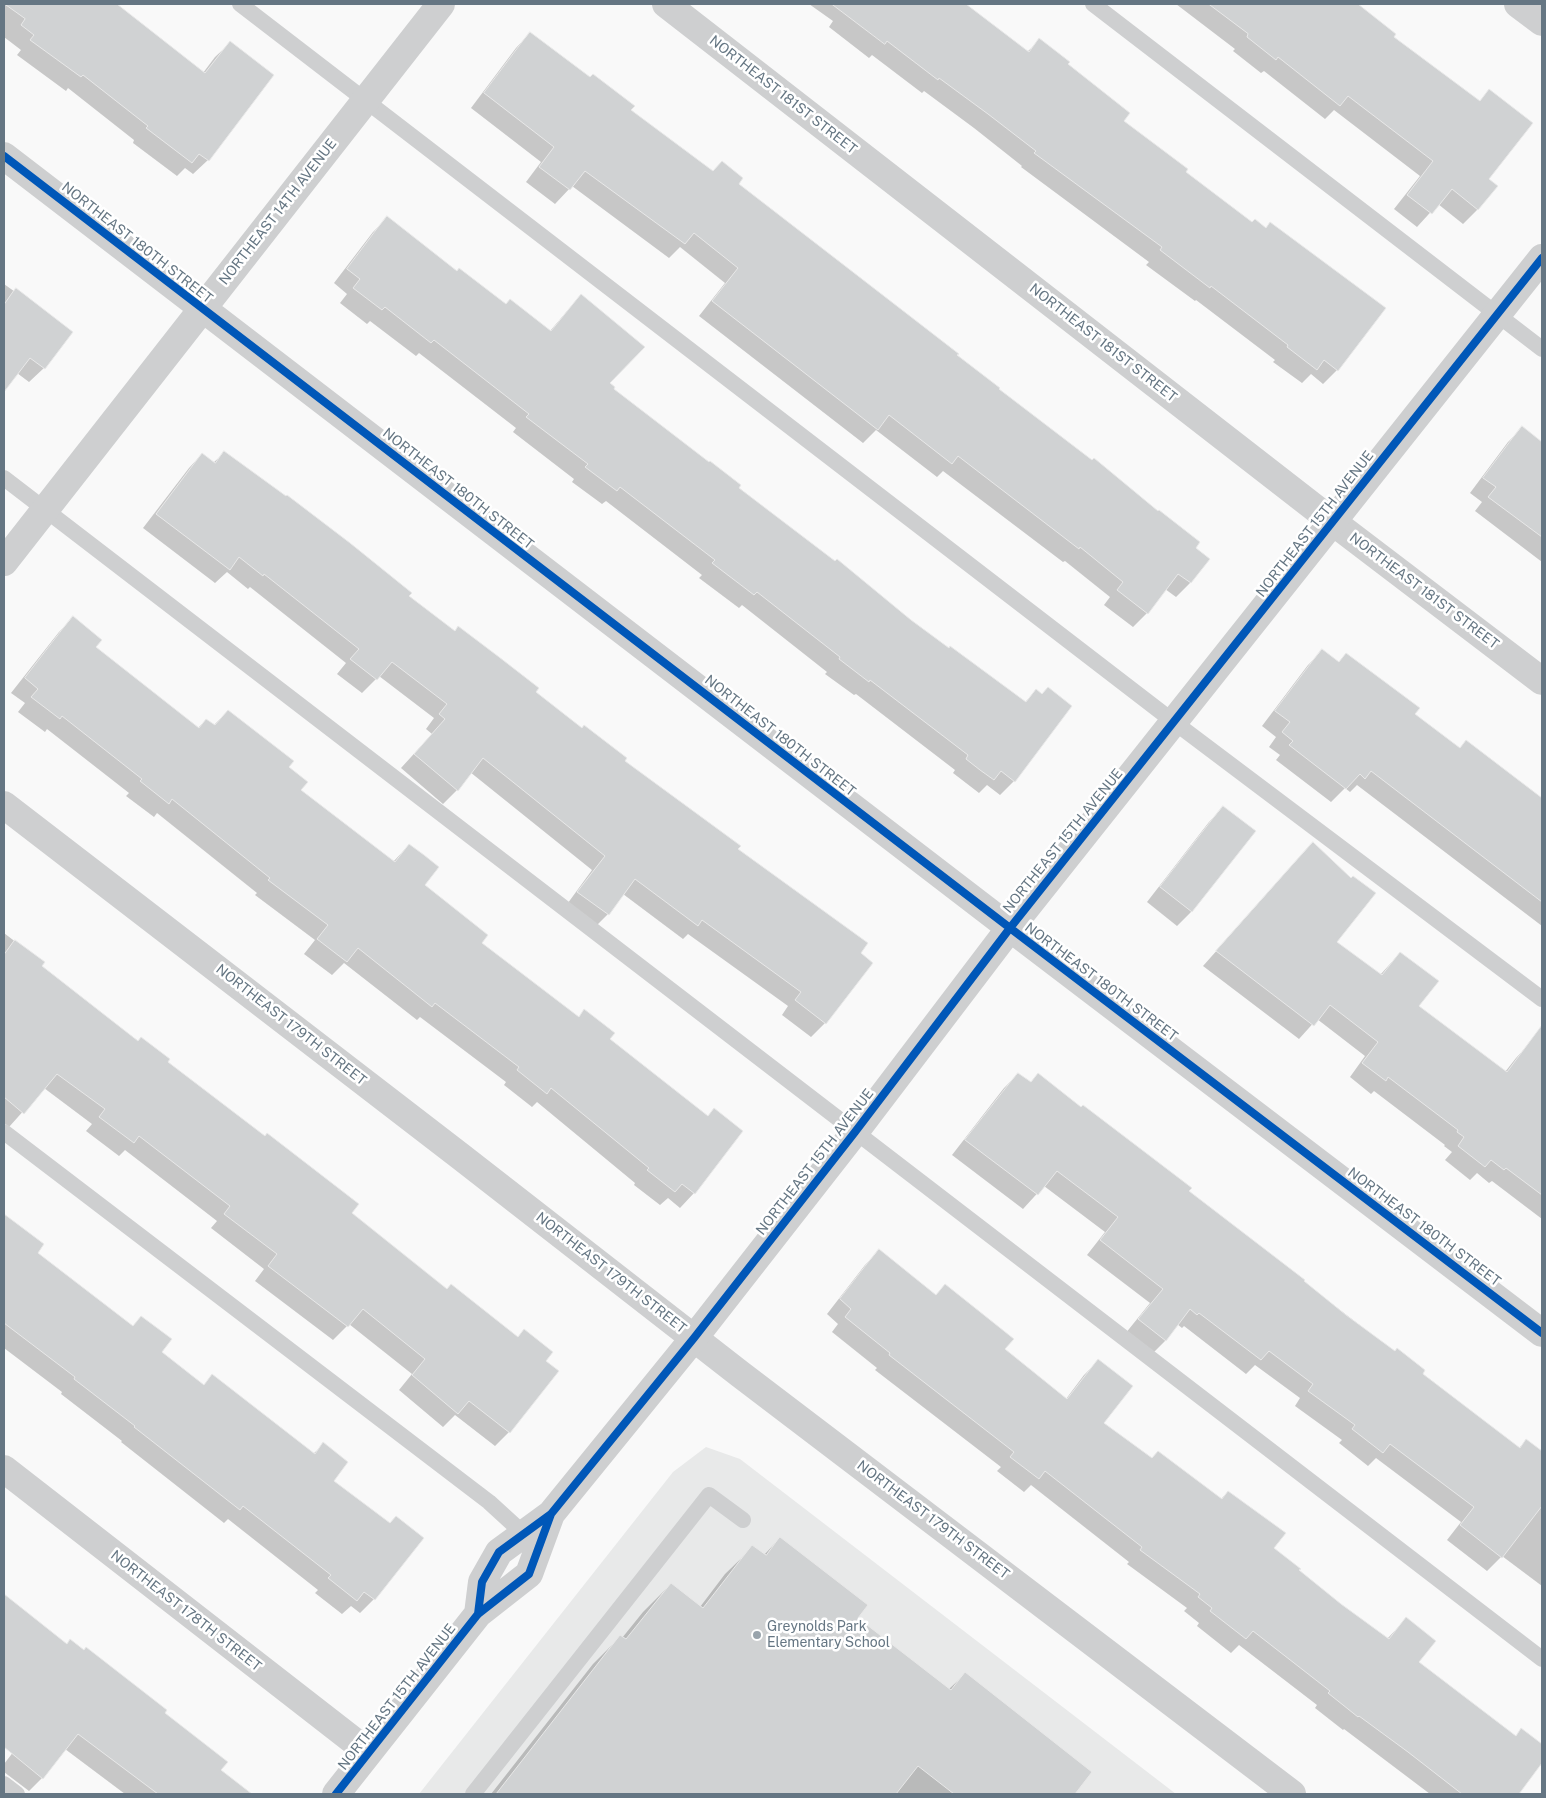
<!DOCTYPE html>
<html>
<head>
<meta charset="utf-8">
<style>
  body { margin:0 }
  #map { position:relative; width:1546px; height:1798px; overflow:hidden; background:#f9f9f9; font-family:"Public Sans",sans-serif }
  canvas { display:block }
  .frame { position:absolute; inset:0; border:5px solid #657683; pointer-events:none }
</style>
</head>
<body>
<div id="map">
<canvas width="1546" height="1798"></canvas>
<div class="frame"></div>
</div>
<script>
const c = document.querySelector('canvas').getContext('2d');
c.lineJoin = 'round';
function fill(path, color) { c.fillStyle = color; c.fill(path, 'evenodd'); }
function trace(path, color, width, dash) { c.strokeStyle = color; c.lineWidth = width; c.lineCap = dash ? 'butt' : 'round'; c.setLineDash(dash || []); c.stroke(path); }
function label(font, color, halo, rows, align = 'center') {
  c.font = font + ' "Public Sans",sans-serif'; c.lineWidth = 5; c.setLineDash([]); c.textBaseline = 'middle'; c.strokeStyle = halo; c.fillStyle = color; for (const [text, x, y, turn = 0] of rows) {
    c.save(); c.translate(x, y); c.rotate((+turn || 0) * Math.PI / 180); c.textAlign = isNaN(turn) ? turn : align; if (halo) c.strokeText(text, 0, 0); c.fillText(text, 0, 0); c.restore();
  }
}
const built = new Path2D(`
  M 706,1447 L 740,1459 L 1176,1794 L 419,1794 L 673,1472 Z`);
const shadow = new Path2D(`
  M 4,4 L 115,4 L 203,73 L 215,57 L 230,43 L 208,160 L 193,174 L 185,168 L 177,176 L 133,143 L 134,140 L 68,88 L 66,91 L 17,55 L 21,50 L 4,37 Z
  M 809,4 L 964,4 L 1027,52 L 1040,40 L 1067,64 L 1123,121 L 1184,173 L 1337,370 L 1323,384 L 1311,374 L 1302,383 L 1273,362 L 1275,360 L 1196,300 L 1195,301 L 1146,265 L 1149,262 L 1021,167 L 1022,166 L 974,128 L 924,91 L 922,93 L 872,55 L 869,58 L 829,27 L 833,21 Z
  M 1176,4 L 1349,4 L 1352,6 L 1356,4 L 1394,35 L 1392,37 L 1479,102 L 1489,91 L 1487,179 L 1496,186 L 1477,210 L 1463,224 L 1438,204 L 1417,227 L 1394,209 L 1420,176 L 1334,110 L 1325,119 L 1264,71 L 1261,73 L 1233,51 L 1235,49 Z
  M 530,33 L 712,172 L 737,184 L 956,356 L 1208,559 L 1190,583 L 1176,597 L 1165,589 L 1147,613 L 1133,627 L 1104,605 L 1110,597 L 1065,561 L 1063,562 L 943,471 L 937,477 L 876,430 L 863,443 L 699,316 L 725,283 L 680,247 L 669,258 L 572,186 L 555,204 L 526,182 L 541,162 L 471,108 L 516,48 Z
  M 387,218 L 457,272 L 505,305 L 550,331 L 581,295 L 608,384 L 612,389 L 910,621 L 1024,703 L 1037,691 L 1014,781 L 1000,795 L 987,785 L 979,793 L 953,773 L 955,770 L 856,694 L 854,695 L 825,674 L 827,672 L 742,605 L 739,608 L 699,578 L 702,575 L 606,501 L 602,504 L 572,482 L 574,479 L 513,432 L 516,428 L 419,353 L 416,356 L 370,321 L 367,324 L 340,303 L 347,294 L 334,283 L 373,232 Z
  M 4,284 L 71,332 L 44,368 L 29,382 L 17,373 L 4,390 Z
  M 1522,428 L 1542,443 L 1542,562 L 1475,511 L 1482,502 L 1470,493 L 1508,442 Z
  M 224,453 L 736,849 L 872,963 L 825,1023 L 811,1037 L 782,1015 L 788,1006 L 688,934 L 683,939 L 623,894 L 608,914 L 594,928 L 565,907 L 592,870 L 470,772 L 457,790 L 443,804 L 401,768 L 432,734 L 426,729 L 434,718 L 379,676 L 362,693 L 337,674 L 346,663 L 250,587 L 248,589 L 227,572 L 215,583 L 143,528 L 189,468 L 202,454 L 213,463 Z
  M 73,618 L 95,647 L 198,728 L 206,720 L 213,726 L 228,711 L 288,768 L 299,790 L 393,862 L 409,845 L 424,886 L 481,943 L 578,1018 L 585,1011 L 608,1039 L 707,1117 L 714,1110 L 742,1131 L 694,1193 L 680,1208 L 668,1198 L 660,1205 L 634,1185 L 635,1183 L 537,1102 L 532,1107 L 504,1085 L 506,1082 L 420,1017 L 417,1020 L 344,963 L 332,975 L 304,954 L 315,940 L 255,895 L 257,893 L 157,813 L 154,817 L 126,796 L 129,793 L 47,729 L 45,732 L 18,712 L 25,703 L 11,693 L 59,632 Z
  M 1322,651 L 1338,663 L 1346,654 L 1413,714 L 1459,749 L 1466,742 L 1542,800 L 1542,926 L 1357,785 L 1350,792 L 1345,788 L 1331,802 L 1276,760 L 1280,755 L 1269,747 L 1276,737 L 1262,726 L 1308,665 Z
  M 1223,808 L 1254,831 L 1191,912 L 1177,926 L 1147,902 L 1209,822 Z
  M 1299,858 L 1336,942 L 1380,975 L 1400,953 L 1418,1007 L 1505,1072 L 1516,1058 L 1529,1044 L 1542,1054 L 1542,1075 L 1537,1082 L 1542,1087 L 1542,1219 L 1492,1181 L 1489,1183 L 1477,1173 L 1470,1180 L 1445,1160 L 1452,1152 L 1444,1146 L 1445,1145 L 1374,1091 L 1371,1094 L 1350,1077 L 1365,1056 L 1317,1019 L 1299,1039 L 1203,966 Z
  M 4,933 L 43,963 L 40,967 L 166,1062 L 446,1290 L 544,1361 L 509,1432 L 495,1446 L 455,1415 L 443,1427 L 399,1390 L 412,1374 L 349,1324 L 333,1340 L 255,1281 L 264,1269 L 211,1228 L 217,1221 L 125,1150 L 119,1156 L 86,1131 L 92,1124 L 44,1088 L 9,1127 L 4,1123 Z
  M 1018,1074 L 1187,1192 L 1519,1448 L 1527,1440 L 1542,1452 L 1542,1586 L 1502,1556 L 1487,1571 L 1447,1540 L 1461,1522 L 1376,1458 L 1368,1466 L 1339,1443 L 1342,1440 L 1295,1406 L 1300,1398 L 1255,1365 L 1246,1374 L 1184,1326 L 1182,1328 L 1177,1324 L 1165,1341 L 1151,1355 L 1125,1334 L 1150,1303 L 1087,1255 L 1105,1232 L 1044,1186 L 1023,1209 L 952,1155 L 1004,1088 Z
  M 4,1227 L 132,1327 L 141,1317 L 161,1352 L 203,1386 L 212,1376 L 313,1454 L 324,1444 L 332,1481 L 374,1599 L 360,1613 L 351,1606 L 342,1614 L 315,1593 L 318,1590 L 228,1519 L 224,1523 L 121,1442 L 122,1441 L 61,1394 L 62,1392 L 4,1348 Z
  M 879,1251 L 935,1296 L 945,1286 L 1003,1349 L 1066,1399 L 1084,1375 L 1098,1361 L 1102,1423 L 1151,1459 L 1221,1499 L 1228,1492 L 1272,1548 L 1340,1605 L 1387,1639 L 1406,1619 L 1417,1662 L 1515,1737 L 1522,1730 L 1542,1746 L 1542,1761 L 1518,1794 L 1430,1794 L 1344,1729 L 1343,1730 L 1315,1708 L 1317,1705 L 1239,1645 L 1231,1653 L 1197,1626 L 1199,1623 L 1184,1611 L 1187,1608 L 1127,1564 L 1129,1562 L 1031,1485 L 1024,1492 L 997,1471 L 1001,1467 L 875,1370 L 877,1368 L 832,1332 L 838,1324 L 827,1314 L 865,1265 Z
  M 780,1538 L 856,1618 L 948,1690 L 965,1674 L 1090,1772 L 1073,1794 L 491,1794 L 593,1664 L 620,1637 L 622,1638 L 643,1612 L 671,1584 L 700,1607 L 725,1574 L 753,1547 L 764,1555 Z
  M 4,1596 L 66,1645 L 70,1641 L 163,1714 L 220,1770 L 233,1781 L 222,1794 L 125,1794 L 65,1749 L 42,1778 L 29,1791 L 4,1772 L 4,1764 L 28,1733 L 4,1715 Z`);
const building = new Path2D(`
  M 5,4 L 117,4 L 205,73 L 230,41 L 274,75 L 209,161 L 199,154 L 192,163 L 146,128 L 148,126 L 83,75 L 81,77 L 30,40 L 34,35 L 21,25 L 25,19 Z
  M 832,4 L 966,4 L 1029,52 L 1039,38 L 1070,62 L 1068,64 L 1130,113 L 1124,121 L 1188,169 L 1186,172 L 1252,222 L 1255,219 L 1266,228 L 1270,222 L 1386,308 L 1338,371 L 1324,360 L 1317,370 L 1287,347 L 1288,345 L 1211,286 L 1210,288 L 1160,250 L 1162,247 L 1034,153 L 1036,151 L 988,114 L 939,78 L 938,80 L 887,41 L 885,44 Z
  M 1209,4 L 1358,4 L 1396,34 L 1394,37 L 1480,101 L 1489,89 L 1533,123 L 1489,179 L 1498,186 L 1478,210 L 1452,189 L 1432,214 L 1407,195 L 1433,161 L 1348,96 L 1340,106 L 1278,57 L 1276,60 L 1247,37 L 1248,34 Z
  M 530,32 L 590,77 L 593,74 L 635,106 L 631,110 L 713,171 L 722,161 L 743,178 L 739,184 L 959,354 L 957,355 L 1000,388 L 999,389 L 1092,460 L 1094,458 L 1158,511 L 1159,510 L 1200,542 L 1196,548 L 1210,559 L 1191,583 L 1178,574 L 1148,614 L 1117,590 L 1123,582 L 1080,547 L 1079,549 L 958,456 L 952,464 L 889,415 L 878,430 L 712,301 L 738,268 L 694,233 L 685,244 L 585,171 L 570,190 L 539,167 L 554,147 L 484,93 Z
  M 387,216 L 457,271 L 459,268 L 506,304 L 510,299 L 551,331 L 581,294 L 645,347 L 610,383 L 615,387 L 614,389 L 709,462 L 710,461 L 741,485 L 739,488 L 835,561 L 837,559 L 911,620 L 949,648 L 950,646 L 1026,702 L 1036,689 L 1042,694 L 1048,687 L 1072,706 L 1015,782 L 1001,771 L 994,780 L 980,770 L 966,759 L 968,755 L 870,680 L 869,682 L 839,659 L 840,657 L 757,592 L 754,595 L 712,563 L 715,560 L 620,487 L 617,491 L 585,467 L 588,464 L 526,417 L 529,414 L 434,340 L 431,343 L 385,307 L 382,310 L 353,288 L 360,279 L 347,269 Z
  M 16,288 L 73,332 L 45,369 L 30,358 L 4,392 L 4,305 Z
  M 1522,426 L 1542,442 L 1542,537 L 1488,497 L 1496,487 L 1483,478 Z
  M 224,451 L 286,496 L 287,495 L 350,543 L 412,593 L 409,596 L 455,631 L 458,626 L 499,657 L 539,688 L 536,692 L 582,728 L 584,725 L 627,758 L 625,761 L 741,846 L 738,849 L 868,943 L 861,953 L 873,963 L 826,1024 L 795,1000 L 801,992 L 702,920 L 698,926 L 635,879 L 609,915 L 577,892 L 605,856 L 483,758 L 458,791 L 414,754 L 445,719 L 439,714 L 447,704 L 392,662 L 377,680 L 350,659 L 359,649 L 264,574 L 263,576 L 239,557 L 230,570 L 156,514 L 202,453 L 215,463 Z
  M 73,616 L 102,640 L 96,647 L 199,728 L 206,719 L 215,725 L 228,710 L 294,761 L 289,767 L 308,782 L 301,790 L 395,862 L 409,844 L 424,855 L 439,867 L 425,885 L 488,935 L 482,943 L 579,1017 L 584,1009 L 615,1033 L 610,1039 L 708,1116 L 714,1108 L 743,1131 L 695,1194 L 682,1184 L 675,1192 L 647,1170 L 649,1168 L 551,1088 L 547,1094 L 517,1070 L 519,1067 L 435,1003 L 432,1007 L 358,948 L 347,962 L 317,939 L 328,925 L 268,880 L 270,878 L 172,799 L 169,804 L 140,781 L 142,779 L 62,716 L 60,719 L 31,697 L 38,689 L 25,678 Z
  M 1322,649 L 1339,662 L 1346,653 L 1420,708 L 1415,714 L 1460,748 L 1466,740 L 1542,798 L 1542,902 L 1371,771 L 1365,779 L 1360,774 L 1346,789 L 1289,745 L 1293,741 L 1282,732 L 1290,722 L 1275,711 Z
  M 1223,806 L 1256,831 L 1192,912 L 1160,887 Z
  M 1313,842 L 1351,878 L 1353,876 L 1376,893 L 1337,942 L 1382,975 L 1400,952 L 1439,981 L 1419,1006 L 1507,1072 L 1542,1025 L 1542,1195 L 1506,1168 L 1504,1170 L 1491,1160 L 1485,1167 L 1458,1146 L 1464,1137 L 1457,1132 L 1458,1130 L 1388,1077 L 1386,1081 L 1362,1063 L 1378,1042 L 1330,1005 L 1314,1026 L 1216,951 Z
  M 15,940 L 45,962 L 42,966 L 138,1041 L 141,1037 L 170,1059 L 168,1062 L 265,1136 L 267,1133 L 359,1204 L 352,1213 L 447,1289 L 451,1284 L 518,1337 L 524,1329 L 553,1352 L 546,1361 L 559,1371 L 510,1433 L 469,1401 L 458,1414 L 412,1375 L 425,1359 L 363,1309 L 348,1327 L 268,1266 L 277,1254 L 224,1214 L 230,1206 L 139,1136 L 134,1143 L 99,1117 L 105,1109 L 57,1074 L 24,1114 L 4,1097 L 4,955 Z
  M 1018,1073 L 1031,1082 L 1038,1073 L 1081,1107 L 1083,1105 L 1192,1188 L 1189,1191 L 1305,1280 L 1304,1281 L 1346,1315 L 1395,1351 L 1397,1348 L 1425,1370 L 1423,1374 L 1520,1448 L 1526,1439 L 1542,1451 L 1542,1506 L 1502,1558 L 1460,1525 L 1474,1507 L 1390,1444 L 1383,1453 L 1352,1429 L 1355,1425 L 1308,1391 L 1313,1384 L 1269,1351 L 1261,1360 L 1199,1313 L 1197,1315 L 1190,1309 L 1166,1341 L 1138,1319 L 1163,1289 L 1100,1240 L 1118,1217 L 1057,1171 L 1038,1195 L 965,1140 Z
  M 4,1214 L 44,1244 L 38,1253 L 133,1326 L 141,1316 L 172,1339 L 162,1352 L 204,1385 L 212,1374 L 315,1454 L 323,1442 L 348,1462 L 334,1481 L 390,1523 L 396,1516 L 424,1538 L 375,1600 L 364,1592 L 357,1601 L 328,1578 L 331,1575 L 243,1506 L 240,1510 L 134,1427 L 135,1426 L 74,1379 L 75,1377 L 4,1323 Z
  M 879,1249 L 936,1295 L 945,1284 L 1014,1339 L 1005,1349 L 1067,1399 L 1098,1359 L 1133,1386 L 1104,1423 L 1152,1458 L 1158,1451 L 1222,1499 L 1228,1491 L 1286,1533 L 1274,1548 L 1301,1569 L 1299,1570 L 1341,1604 L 1389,1639 L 1406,1617 L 1436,1641 L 1419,1662 L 1516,1736 L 1521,1728 L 1542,1744 L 1542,1763 L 1519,1794 L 1462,1794 L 1408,1752 L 1359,1716 L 1358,1717 L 1328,1693 L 1330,1691 L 1253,1631 L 1246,1639 L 1210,1611 L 1212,1608 L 1198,1597 L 1200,1594 L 1140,1550 L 1142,1547 L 1045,1471 L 1039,1479 L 1010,1457 L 1014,1452 L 889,1355 L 890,1353 L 845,1317 L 851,1309 L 840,1299 Z
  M 780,1537 L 868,1605 L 858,1618 L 951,1690 L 965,1672 L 1092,1772 L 1075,1794 L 954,1794 L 918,1766 L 896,1794 L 496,1794 L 620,1635 L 626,1639 L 671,1583 L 703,1608 L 752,1545 L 766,1555 Z
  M 4,1594 L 67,1644 L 70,1639 L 84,1650 L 86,1647 L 167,1710 L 165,1713 L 228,1762 L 221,1770 L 252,1794 L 158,1794 L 78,1734 L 43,1779 L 4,1747 Z`);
const service = new Path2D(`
  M 240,4 L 1174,722 L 1542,999
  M 1093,4 L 1542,349
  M 4,478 L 1542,1659
  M 4,1132 L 489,1502 L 524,1534
  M 4,1784 L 17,1794
  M 473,1794 L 709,1495 L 743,1520`);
const minor = new Path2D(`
  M 666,4 L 1333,522 L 1542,681
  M 1518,4 L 1542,22
  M 4,156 L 1010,928 L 1542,1333
  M 4,562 L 441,4
  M 4,805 L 460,1156 L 740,1374 L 1292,1794
  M 4,1469 L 368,1752`);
const tertiary = new Path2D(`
  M 478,1614 L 482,1582 L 499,1552 L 551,1514 L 694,1338 L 855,1132 L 1010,928 L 1542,258
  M 336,1794 L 478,1614 L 529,1574 L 551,1514`);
const cycleway = new Path2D(`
  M 4,156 L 1010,928 L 1542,1333
  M 478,1614 L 482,1582 L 499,1552 L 551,1514 L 694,1338 L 855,1132 L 1010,928 L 1542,258
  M 336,1794 L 478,1614 L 529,1574 L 551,1514`);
const markers = [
  [757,1635,5,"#99a4ac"]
];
const streetNames = [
  ["NORTHEAST 181ST STREET",783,95,38],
  ["NORTHEAST 14TH AVENUE",278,212,-52],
  ["NORTHEAST 180TH STREET",137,243,38],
  ["NORTHEAST 181ST STREET",1103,343,38],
  ["NORTHEAST 180TH STREET",458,489,38],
  ["NORTHEAST 15TH AVENUE",1315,524,-52],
  ["NORTHEAST 181ST STREET",1424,591,37],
  ["NORTHEAST 180TH STREET",780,736,38],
  ["NORTHEAST 15TH AVENUE",1063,841,-51],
  ["NORTHEAST 180TH STREET",1101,982,37],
  ["NORTHEAST 179TH STREET",291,1025,38],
  ["NORTHEAST 15TH AVENUE",815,1162,-52],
  ["NORTHEAST 180TH STREET",1424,1227,37],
  ["NORTHEAST 179TH STREET",611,1273,38],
  ["NORTHEAST 179TH STREET",933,1520,37],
  ["NORTHEAST 178TH STREET",186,1611,38],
  ["NORTHEAST 15TH AVENUE",397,1697,-52]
];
const poiNames = [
  ["Greynolds Park",767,1627],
  ["Elementary School",767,1643]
];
fill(built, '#e8e9e9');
fill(shadow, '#0003');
fill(building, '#d0d2d3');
trace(building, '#e8e8e8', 1);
trace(service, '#cecfd0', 16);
trace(minor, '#cecfd0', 28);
trace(tertiary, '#cecfd0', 28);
trace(cycleway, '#0057b8', 8);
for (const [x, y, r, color] of markers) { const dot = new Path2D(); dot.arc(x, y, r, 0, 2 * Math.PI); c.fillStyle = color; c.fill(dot); trace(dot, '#fff', 2); }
label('14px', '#657683', '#fff', streetNames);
label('14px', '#657683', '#fff', poiNames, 'left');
</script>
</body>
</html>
